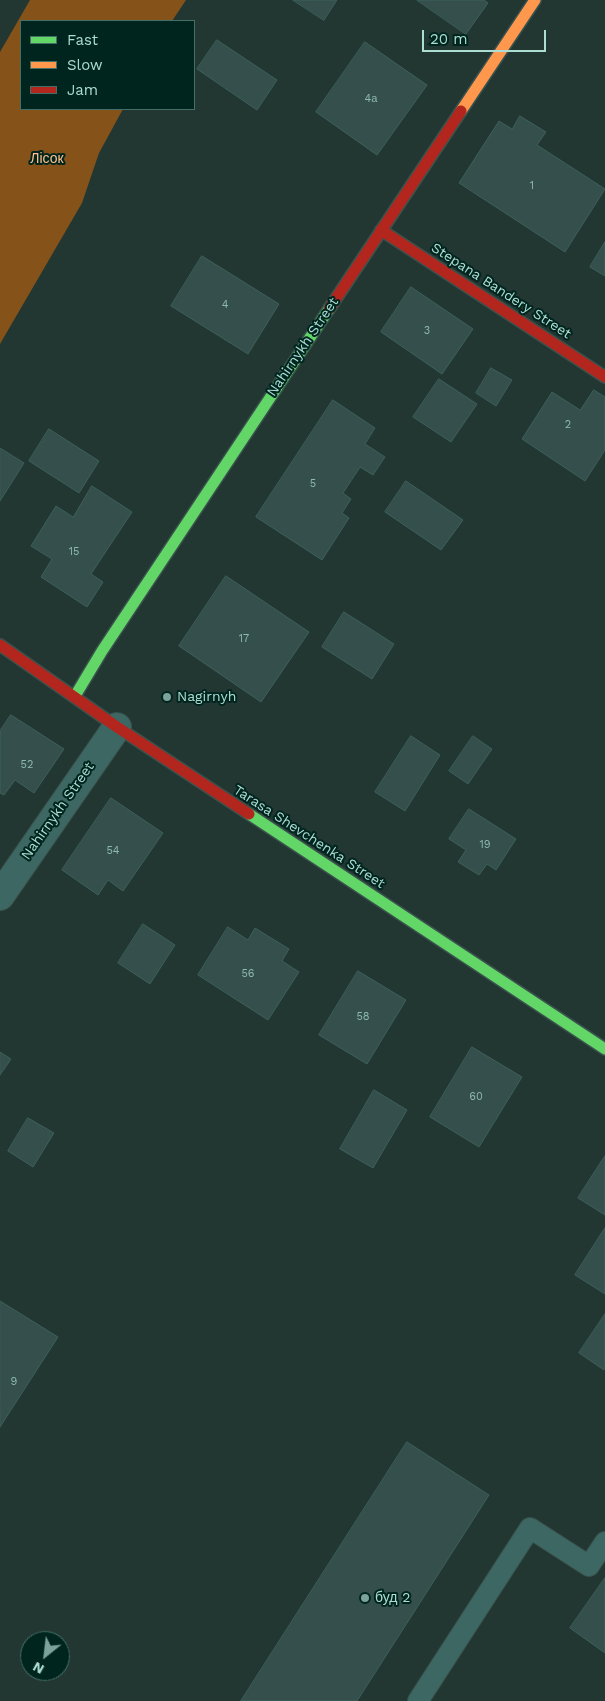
<!DOCTYPE html>
<html>
<head>
<meta charset="utf-8">
<style>
  body { margin:0 }
  #map { position:relative; width:605px; height:1701px; overflow:hidden; background:#223632; font-family:"Work Sans",sans-serif }
  canvas { display:block }
  .legend { position:absolute; left:20px; top:20px; width:175px; height:90px; box-sizing:border-box; background:#00251f; border:1px solid #446f67; margin:0; padding:6px 9px; list-style:none; font-size:15px; color:#abddd3 }
  .legend li { display:flex; align-items:center; gap:10px; height:25px }
  .legend b { width:25px; border:1px solid #446f67 }
  .north { position:absolute; left:20px; top:1631px; width:50px; height:50px; box-sizing:border-box; background:#00251f; border:1px solid #446f67; border-radius:50%; rotate:209deg; font-size:14px; font-weight:700; line-height:20px; text-align:center; color:#abddd3 }
  .north::after { content:''; display:block; margin:auto; width:18px; height:22px; background:#7ba39b; clip-path:polygon(50% 0,100% 100%,50% 72%,0 100%) }
  .scale { position:absolute; left:422px; top:30px; width:124px; height:22px; box-sizing:border-box; border:2px solid #abddd3; border-top:0; padding-left:6px; font-size:15px; line-height:18px; white-space:nowrap; color:#abddd3; -webkit-text-stroke:4px #00251f; paint-order:stroke }
</style>
</head>
<body>
<div id="map">
<canvas width="605" height="1701"></canvas>
<ul class="legend">
<li><b style="height:6px;background:#63d668"></b>Fast</li>
<li><b style="height:6px;background:#ff974d"></b>Slow</li>
<li><b style="height:6px;background:#b3261e"></b>Jam</li>
</ul>
<div class="north">N</div>
<div class="scale">20 m</div>
</div>
<script>
const c = document.querySelector('canvas').getContext('2d');
c.lineJoin = 'round';
function fill(path, color) { c.fillStyle = color; c.fill(path, 'evenodd'); }
function trace(path, color, width, dash) { c.strokeStyle = color; c.lineWidth = width; c.lineCap = dash ? 'butt' : 'round'; c.setLineDash(dash || []); c.stroke(path); }
function label(font, color, halo, rows, align = 'center') {
  c.font = font + ' "Work Sans",sans-serif'; c.lineWidth = 4; c.setLineDash([]); c.textBaseline = 'middle'; c.strokeStyle = halo; c.fillStyle = color; for (const [text, x, y, turn = 0] of rows) {
    c.save(); c.translate(x, y); c.rotate((+turn || 0) * Math.PI / 180); c.textAlign = isNaN(turn) ? turn : align; if (halo) c.strokeText(text, 0, 0); c.fillText(text, 0, 0); c.restore();
  }
}
const forest = new Path2D(`
  M 30,0 L 186,0 L 172,21 L 21,21 L 21,109 L 123,109 L 99,153 L 82,203 L 0,344 L 0,52 Z`);
const building = new Path2D(`
  M 293,0 L 337,0 L 324,20 Z
  M 417,0 L 484,0 L 488,3 L 466,34 Z
  M 217,40 L 277,80 L 257,110 L 197,69 Z
  M 365,42 L 427,85 L 377,155 L 316,112 Z
  M 520,116 L 546,132 L 537,145 L 605,189 L 565,252 L 459,183 L 499,121 L 512,129 Z
  M 605,242 L 605,276 L 590,267 Z
  M 202,256 L 279,304 L 248,354 L 171,306 Z
  M 411,287 L 473,329 L 442,374 L 381,332 Z
  M 491,368 L 512,380 L 496,406 L 476,393 Z
  M 439,379 L 477,404 L 451,442 L 413,417 Z
  M 594,390 L 605,397 L 605,450 L 585,481 L 522,439 L 552,392 L 580,410 Z
  M 333,400 L 375,428 L 365,444 L 385,457 L 373,475 L 360,467 L 343,493 L 351,499 L 342,513 L 349,518 L 322,560 L 256,517 Z
  M 49,429 L 99,461 L 79,493 L 29,461 Z
  M 0,448 L 24,463 L 0,501 Z
  M 406,481 L 463,520 L 441,550 L 385,512 Z
  M 92,486 L 132,512 L 91,574 L 103,582 L 87,607 L 41,577 L 52,559 L 31,546 L 56,506 L 73,517 Z
  M 226,576 L 309,632 L 261,702 L 179,646 Z
  M 344,612 L 394,644 L 372,679 L 322,647 Z
  M 11,715 L 64,749 L 34,793 L 15,780 L 4,795 L 0,793 L 0,731 Z
  M 411,736 L 440,755 L 405,811 L 375,792 Z
  M 473,736 L 492,749 L 468,784 L 449,771 Z
  M 111,798 L 163,833 L 123,891 L 108,880 L 98,895 L 62,870 Z
  M 469,809 L 516,839 L 496,870 L 487,864 L 479,875 L 458,862 L 466,850 L 449,839 Z
  M 143,924 L 175,945 L 150,984 L 118,963 Z
  M 228,927 L 248,940 L 255,928 L 289,949 L 282,961 L 299,972 L 268,1020 L 198,975 Z
  M 358,971 L 406,1000 L 367,1064 L 319,1035 Z
  M 472,1047 L 522,1077 L 479,1147 L 430,1117 Z
  M 0,1052 L 11,1059 L 0,1075 Z
  M 374,1090 L 407,1110 L 373,1168 L 340,1149 Z
  M 28,1118 L 54,1133 L 33,1167 L 8,1151 Z
  M 605,1156 L 605,1215 L 578,1198 Z
  M 605,1228 L 605,1294 L 575,1275 Z
  M 0,1301 L 58,1337 L 0,1427 Z
  M 605,1314 L 605,1368 L 604,1370 L 579,1353 Z
  M 407,1442 L 489,1495 L 357,1701 L 241,1701 Z
  M 605,1578 L 605,1653 L 570,1628 Z`);
const lane = new Path2D(`
  M 418,1701 L 530,1528 L 589,1566 L 605,1542`);
const street = new Path2D(`
  M 0,896 L 117,727`);
const fast = new Path2D(`
  M 75,696 L 102,651 L 329,309
  M 249,814 L 605,1049`);
const slow = new Path2D(`
  M 461,111 L 535,0`);
const jam = new Path2D(`
  M 381,230 L 605,377
  M 329,309 L 461,111
  M 0,645 L 117,727 L 249,814`);
const markers = [
  [167,697,5,"#7ba39b"],
  [365,1598,5,"#7ba39b"]
];
const numberNames = [
  ["4а",371,99],
  ["1",532,186],
  ["4",225,305],
  ["3",427,331],
  ["2",568,425],
  ["5",313,484],
  ["15",74,552],
  ["17",244,639],
  ["52",27,765],
  ["19",485,845],
  ["54",113,851],
  ["56",248,974],
  ["58",363,1017],
  ["60",476,1097],
  ["9",14,1382]
];
const parkNames = [
  ["Лісок",47,159]
];
const streetNames = [
  ["Stepana Bandery Street",501,291,33],
  ["Nahirnykh Street",303,347,-56],
  ["Nahirnykh Street",58,811,-55],
  ["Tarasa Shevchenka Street",309,837,33]
];
const poiNames = [
  ["Nagirnyh",177,697],
  ["буд 2",375,1598]
];
fill(forest, '#855319');
fill(building, '#35504c');
trace(building, '#3d605a', 1);
trace(lane, '#3a524d', 22);
trace(street, '#3a524d', 30);
trace(fast, '#3a524d', 14);
trace(slow, '#3a524d', 14);
trace(jam, '#3a524d', 14);
trace(lane, '#3d6762', 20);
trace(street, '#3d6762', 28);
trace(fast, '#63d668', 11);
trace(slow, '#ff974d', 11);
trace(jam, '#b3261e', 11);
for (const [x, y, r, color] of markers) { const dot = new Path2D(); dot.arc(x, y, r, 0, 2 * Math.PI); c.fillStyle = color; c.fill(dot); trace(dot, '#00251f', 2); }
label('11px', '#8ebab1', null, numberNames);
label('14px', '#ffc08a', '#00251f', parkNames);
label('14px', '#abddd3', '#00251f', streetNames);
label('14px', '#abddd3', '#00251f', poiNames, 'left');
</script>
</body>
</html>
